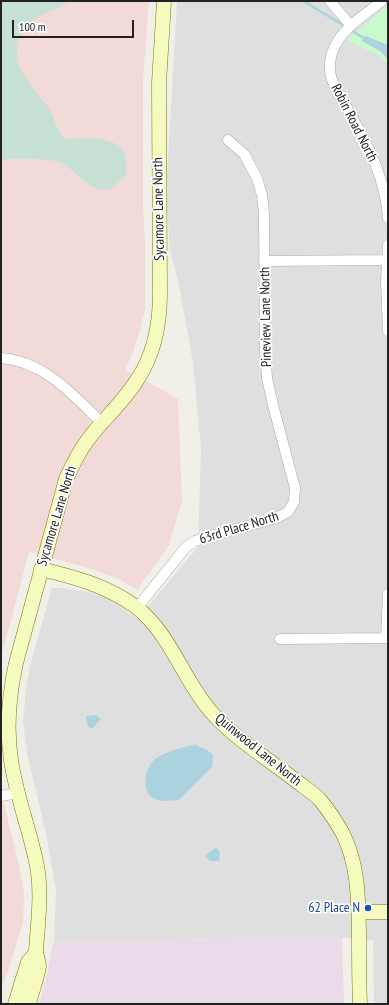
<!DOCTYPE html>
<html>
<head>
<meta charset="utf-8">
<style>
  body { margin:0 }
  #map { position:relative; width:389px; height:1005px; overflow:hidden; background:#f2efe9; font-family:"PT Sans Narrow",sans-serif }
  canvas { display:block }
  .frame { position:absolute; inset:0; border:2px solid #222; pointer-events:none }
  .scale { position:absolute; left:12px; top:20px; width:122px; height:18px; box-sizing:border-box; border:2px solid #222; border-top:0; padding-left:5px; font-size:12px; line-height:14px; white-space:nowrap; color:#222; -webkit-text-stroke:3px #fff; paint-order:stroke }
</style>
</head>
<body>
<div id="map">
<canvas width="389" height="1005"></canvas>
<div class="frame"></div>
<div class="scale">100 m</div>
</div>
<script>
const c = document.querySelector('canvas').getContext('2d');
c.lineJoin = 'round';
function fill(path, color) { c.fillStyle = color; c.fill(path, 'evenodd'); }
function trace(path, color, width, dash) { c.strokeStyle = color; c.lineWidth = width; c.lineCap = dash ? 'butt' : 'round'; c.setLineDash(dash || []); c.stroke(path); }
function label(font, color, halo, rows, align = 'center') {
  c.font = font + ' "PT Sans Narrow",sans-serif'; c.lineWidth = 3.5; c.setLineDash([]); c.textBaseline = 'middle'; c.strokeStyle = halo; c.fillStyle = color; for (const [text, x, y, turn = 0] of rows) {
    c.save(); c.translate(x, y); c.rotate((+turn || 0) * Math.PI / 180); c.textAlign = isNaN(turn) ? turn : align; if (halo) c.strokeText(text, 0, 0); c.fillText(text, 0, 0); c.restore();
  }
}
const residential = new Path2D(`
  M 177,1 L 388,1 L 388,1004 L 374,1004 L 373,940 L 335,937 L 54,942 L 56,891 L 46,833 L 27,754 L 23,722 L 26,689 L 30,666 L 52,588 L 64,588 L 87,592 L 110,599 L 137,619 L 198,547 L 201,447 L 193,363 L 179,285 L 170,249 L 166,195 Z`);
const commercial = new Path2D(`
  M 1,1 L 149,1 L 143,78 L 143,206 L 145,241 L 145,309 L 141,327 L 133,352 L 125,370 L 150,383 L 178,399 L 182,502 L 168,547 L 137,590 L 119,579 L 88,568 L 29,552 L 1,658 Z
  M 1,792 L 19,865 L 24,893 L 23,922 L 9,969 L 1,990 Z`);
const industrial = new Path2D(`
  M 342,937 L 344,1004 L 39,1004 L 46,979 L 53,942 Z`);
const wetland = new Path2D(`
  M 1,1 L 68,1 C 60,11 49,10 39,16 C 32,20 26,27 22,34 C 6,60 30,84 46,104 C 56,115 54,132 67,140 C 82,137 119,136 125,154 C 127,160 125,170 126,176 C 122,179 115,186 112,188 C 93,197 76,170 62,163 C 51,158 13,158 1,160 Z`);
const park = new Path2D(`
  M 388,5 L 388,65 L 383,58 L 347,40 Z`);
const water = new Path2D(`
  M 366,36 L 388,45 L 388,59 L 380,51 L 362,41 L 363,37 Z
  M 96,715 L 101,719 L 92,729 L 87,725 L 86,716 Z
  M 196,745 L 207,750 L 213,755 L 212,767 L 179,800 C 173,800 164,802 158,800 C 141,796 143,771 153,761 C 160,753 185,746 196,745 Z
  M 216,847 L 220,852 L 219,861 L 210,861 L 205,856 Z`);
const stream = new Path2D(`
  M 303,1 L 345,26
  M 351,30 L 365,39`);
const street = new Path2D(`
  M 330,1 L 351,26
  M 382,1 C 368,12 349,24 339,39 C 333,48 329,60 330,71 C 332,87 344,102 351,115 C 369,147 386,181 388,218
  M 388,245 L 386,281 L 388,331
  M 264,261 L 387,260
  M 1,358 C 44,361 73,395 102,423
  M 137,608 L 186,547 L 195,541 L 207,537 L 276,518 L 288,512 L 294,502 L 295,488 L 273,405 L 267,378 L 265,352 L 264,213 L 262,195 L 257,178 L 244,154 L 228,140
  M 386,638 L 388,594
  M 280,639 L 388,638
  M 1,796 L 18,793`);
const secondary = new Path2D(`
  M 41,569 C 74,577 108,586 136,607 C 172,635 183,681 213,714 C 237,740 268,759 295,780 C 304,787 314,793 321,801 C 329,811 337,823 343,834 C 359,867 358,899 359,934 C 359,958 359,981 360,1004
  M 359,912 L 388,912
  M 15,1004 L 28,962 L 36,953
  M 29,1004 C 32,991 37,979 39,966 C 39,961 36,956 36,951 C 38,922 42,894 37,866 C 30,830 16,796 11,760 C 6,727 9,695 16,663 L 66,479 C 72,466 78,453 87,441 C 102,420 123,403 137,380 C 154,355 160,323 160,293 L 159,83 L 164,1`);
const markers = [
  [368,908,4,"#1a4fb4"]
];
const streetNames = [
  ["Robin Road North",354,123,63],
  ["Sycamore Lane North",159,209,-91],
  ["Pineview Lane North",266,317,-91],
  ["Sycamore Lane North",57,516,-73],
  ["63rd Place North",239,528,-17],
  ["Quinwood Lane North",258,750,39]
];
const transitNames = [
  ["62 Place N",360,908]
];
fill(residential, '#e0dfdf');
fill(commercial, '#f2dad9');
fill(industrial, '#ebdbe8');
fill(wetland, '#c6e0d4');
fill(park, '#c8facc');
fill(water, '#aad3df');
trace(stream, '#aad3df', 2.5);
trace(street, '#a9a9a9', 11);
trace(secondary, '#707d05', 15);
trace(street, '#fff', 10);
trace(secondary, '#f7fabf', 14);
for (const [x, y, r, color] of markers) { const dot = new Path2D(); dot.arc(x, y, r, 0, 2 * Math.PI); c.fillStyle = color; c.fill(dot); trace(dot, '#fff', 1.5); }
label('14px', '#222', '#fff', streetNames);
label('14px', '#164399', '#fff', transitNames, 'right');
</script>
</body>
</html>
